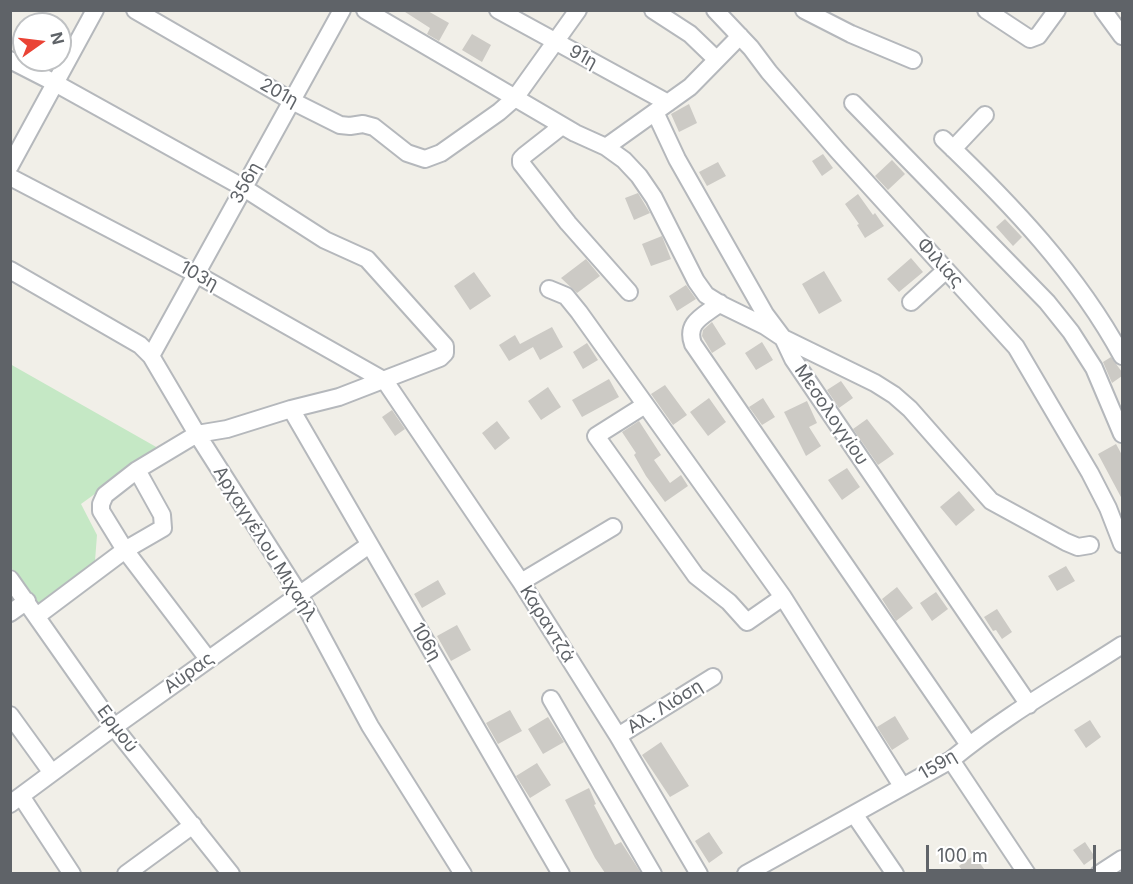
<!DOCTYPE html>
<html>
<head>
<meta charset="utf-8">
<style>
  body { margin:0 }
  #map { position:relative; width:1133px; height:884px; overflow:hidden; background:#f1efe8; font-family:Inter,sans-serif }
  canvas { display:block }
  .frame { position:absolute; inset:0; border:12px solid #5f6368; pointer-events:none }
  .north { position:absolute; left:12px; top:12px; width:60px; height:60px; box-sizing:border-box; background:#fff; border:2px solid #bfc1c3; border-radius:50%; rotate:76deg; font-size:16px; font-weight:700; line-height:24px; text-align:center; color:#5f6368 }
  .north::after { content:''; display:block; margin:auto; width:21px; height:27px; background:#ea4335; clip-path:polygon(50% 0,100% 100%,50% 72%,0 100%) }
  .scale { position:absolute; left:926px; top:845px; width:170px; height:27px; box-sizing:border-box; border:3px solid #5f6368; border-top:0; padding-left:8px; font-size:18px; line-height:21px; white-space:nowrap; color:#5f6368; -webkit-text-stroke:4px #fff; paint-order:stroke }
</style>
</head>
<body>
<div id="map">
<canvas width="1133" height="884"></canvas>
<div class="frame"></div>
<div class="north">N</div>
<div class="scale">100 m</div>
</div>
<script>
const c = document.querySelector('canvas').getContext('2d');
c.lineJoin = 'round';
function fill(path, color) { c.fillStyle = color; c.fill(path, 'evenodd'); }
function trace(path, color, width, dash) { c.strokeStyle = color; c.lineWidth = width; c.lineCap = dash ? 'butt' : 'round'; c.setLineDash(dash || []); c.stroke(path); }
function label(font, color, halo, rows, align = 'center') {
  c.font = font + ' Inter,sans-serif'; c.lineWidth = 4.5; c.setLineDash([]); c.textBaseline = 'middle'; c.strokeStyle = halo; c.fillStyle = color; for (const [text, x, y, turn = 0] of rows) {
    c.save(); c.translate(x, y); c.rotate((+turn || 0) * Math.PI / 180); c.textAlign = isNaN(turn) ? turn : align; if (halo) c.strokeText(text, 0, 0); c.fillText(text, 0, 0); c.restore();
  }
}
const green = new Path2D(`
  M 10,364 L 158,448 L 81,504 L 97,535 L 95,561 L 38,607 L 11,567 Z`);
const building = new Path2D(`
  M 402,10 L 426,10 L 449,23 L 439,41 L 427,34 L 430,28 Z
  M 472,34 L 491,45 L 482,62 L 462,50 Z
  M 689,104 L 697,123 L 679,132 L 671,114 Z
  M 823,154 L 833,168 L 822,176 L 812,161 Z
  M 892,160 L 905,174 L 888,190 L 875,176 Z
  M 718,162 L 726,176 L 707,186 L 699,172 Z
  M 638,193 L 650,213 L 634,220 L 625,198 Z
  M 858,194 L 873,215 L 875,213 L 884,226 L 865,238 L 857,225 L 859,224 L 845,204 Z
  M 1005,219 L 1022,237 L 1013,246 L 996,227 Z
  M 662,236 L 671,259 L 651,266 L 642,244 Z
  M 911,258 L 923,272 L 899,292 L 887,279 Z
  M 586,259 L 600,276 L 577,293 L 561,278 Z
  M 824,271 L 842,301 L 819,314 L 802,284 Z
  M 474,272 L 491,296 L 470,310 L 454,286 Z
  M 686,285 L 696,299 L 677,311 L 669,296 Z
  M 712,322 L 726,344 L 712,353 L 702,336 L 703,330 Z
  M 552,327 L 563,347 L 540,360 L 533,347 L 509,361 L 499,345 L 515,335 L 520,344 Z
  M 762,342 L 773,360 L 756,370 L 745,353 Z
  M 587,343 L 598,360 L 583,369 L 573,352 Z
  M 1111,357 L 1122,372 L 1122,376 L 1112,383 L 1103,362 Z
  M 609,379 L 619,397 L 582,417 L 572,400 Z
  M 841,381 L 853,398 L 839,408 L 827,390 Z
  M 665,385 L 687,415 L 673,425 L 651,394 Z
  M 548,387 L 561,407 L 541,420 L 528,401 Z
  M 709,398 L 726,422 L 708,436 L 690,412 Z
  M 763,398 L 775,417 L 762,425 L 749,407 Z
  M 807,401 L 817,423 L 809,427 L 821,446 L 806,456 L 784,412 Z
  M 392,410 L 405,429 L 395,436 L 382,417 Z
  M 867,419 L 894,454 L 878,465 L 853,429 Z
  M 497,421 L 510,438 L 495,450 L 482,433 Z
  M 639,421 L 661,455 L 654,460 L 670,483 L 681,475 L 688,486 L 665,502 L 646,476 L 634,455 L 636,453 L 622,432 Z
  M 1116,444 L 1122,455 L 1122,499 L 1098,454 Z
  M 847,468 L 860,487 L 842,500 L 828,480 Z
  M 959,491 L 975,510 L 956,526 L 940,507 Z
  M 1066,566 L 1075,581 L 1057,591 L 1048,576 Z
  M 438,580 L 446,594 L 422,608 L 414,594 Z
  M 897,587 L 913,608 L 896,621 L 882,599 Z
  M 936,592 L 948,609 L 932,621 L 920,603 Z
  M 997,609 L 1012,632 L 1002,639 L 996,630 L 993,631 L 984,617 Z
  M 457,625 L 471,650 L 451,661 L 437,636 Z
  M 510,710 L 522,731 L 498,744 L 486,723 Z
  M 895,716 L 909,739 L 892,750 L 877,727 Z
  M 548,717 L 564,742 L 543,754 L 528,729 Z
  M 1090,720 L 1101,737 L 1086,748 L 1074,730 Z
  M 661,742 L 689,786 L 670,797 L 642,755 Z
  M 537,763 L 551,785 L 530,798 L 516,776 Z
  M 589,788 L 596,804 L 594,805 L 615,845 L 621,842 L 641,873 L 605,873 L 595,858 L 565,800 Z
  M 709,832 L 723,853 L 709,863 L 695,841 Z
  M 1085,842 L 1095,857 L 1084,865 L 1073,850 Z
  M 974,855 L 987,873 L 964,873 L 959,866 Z`);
const minor = new Path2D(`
  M 135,10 L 292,101 L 340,125 L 350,126 L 363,124 L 374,127 L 407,153 L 425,159 L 441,153 L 499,112 L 515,98 L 578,10
  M 365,10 L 575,133 L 606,147 L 624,160 L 639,176 L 654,198 L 696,281 L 706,295 L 722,305 L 765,326 L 783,338 L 875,383 L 894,395 L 910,409 L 991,501 L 1066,542 L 1078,547 L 1090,545
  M 498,10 L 668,103
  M 653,10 L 690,34 L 716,59
  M 715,10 L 751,48 L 769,72 L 837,150 L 1016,347 L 1090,473 L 1108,508 L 1122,544
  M 804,10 L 851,34 L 913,60
  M 986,10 L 1030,39 L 1038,36 L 1057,10
  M 1103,10 L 1122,36
  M 10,60 L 55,83 L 244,188 L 325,240 L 367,259 L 445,346 L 445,353 L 440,358 L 339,397 L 291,409 L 227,429 L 197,434 L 137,470 L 105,495 L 101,504 L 101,511 L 125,550 L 208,659
  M 853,103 L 1047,302 L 1071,332 L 1094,368 L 1122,434
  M 655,112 L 677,159 L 765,314 L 783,338 L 793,359 L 1029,705
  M 562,126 L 525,155 L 521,159 L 521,163 L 568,223 L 629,292
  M 943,139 C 1011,204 1077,273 1122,356
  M 606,147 L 690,87 L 740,36
  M 953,149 L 985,115
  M 10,166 L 95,10
  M 10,177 L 196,274 L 385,381 L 521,582 L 618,736 L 699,874
  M 10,270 L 140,345 L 151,356 L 197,434 L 299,594 L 370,726 L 463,874
  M 549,289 L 566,296 L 579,312 L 783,597 L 902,786
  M 911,302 L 946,270
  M 720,303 C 704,316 685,322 693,344 L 969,745
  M 151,356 L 342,10
  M 645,405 L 596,436 L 696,576 L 729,602 L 747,622 L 783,597
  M 291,409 L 561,874
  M 10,579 L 114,727 L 231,874
  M 521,582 L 613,527
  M 10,613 L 27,601
  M 37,616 L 125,550 L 163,528 L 162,515 L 137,470
  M 551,699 L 653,874
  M 10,715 L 52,773
  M 618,736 L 713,677
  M 951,760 L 1027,874
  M 21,796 L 72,874
  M 10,804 L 114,727 L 369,545
  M 854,814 L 895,874
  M 126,874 L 193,825
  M 746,874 L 951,760 C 1004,716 1065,682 1122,645
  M 1099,874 L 1122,859`);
const streetNames = [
  ["91η",583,57,29],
  ["201η",279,93,29],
  ["356η",246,183,-61],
  ["Φιλίας",940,263,48],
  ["103η",199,276,29],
  ["Μεσολογγίου",831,415,56],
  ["Αρχαγγέλου Μιχαήλ",265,544,58],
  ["Καραντζά",547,624,58],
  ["106η",426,642,60],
  ["Αύρας",189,673,-36],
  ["Αλ. Λιόση",665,707,-32],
  ["Ερμού",117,729,53],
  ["159η",938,765,-31]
];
fill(green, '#c5e8c5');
fill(building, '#cccac5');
trace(minor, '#b5b8bc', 20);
trace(minor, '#fff', 16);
label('18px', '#5f6368', '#fff', streetNames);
</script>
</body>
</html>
